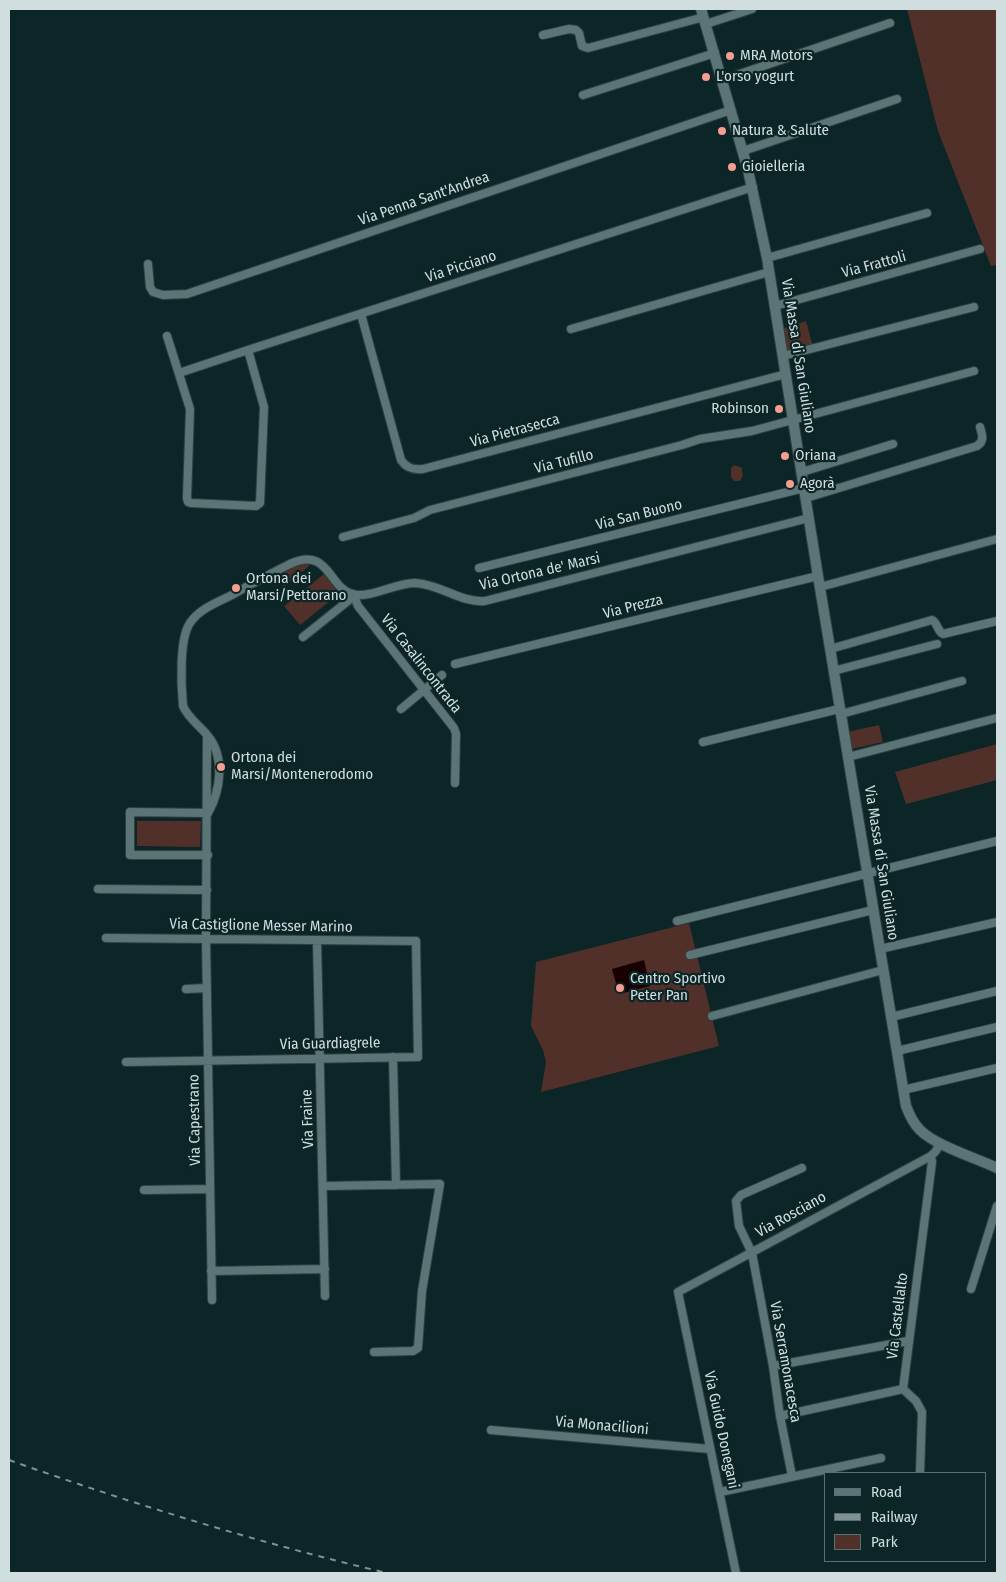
<!DOCTYPE html>
<html>
<head>
<meta charset="utf-8">
<style>
  body { margin:0 }
  #map { position:relative; width:1006px; height:1582px; overflow:hidden; background:#0c2527; font-family:"Fira Sans Condensed",sans-serif }
  canvas { display:block }
  .frame { position:absolute; inset:0; border:10px solid #d0dedf; pointer-events:none }
  .legend { position:absolute; left:824px; top:1472px; width:162px; height:90px; box-sizing:border-box; background:#0c2527; border:1px solid #5a6f71; margin:0; padding:6px 9px; list-style:none; font-size:15px; color:#d0dedf }
  .legend li { display:flex; align-items:center; gap:10px; height:25px }
  .legend b { width:25px; border:1px solid #5a6f71 }
</style>
</head>
<body>
<div id="map">
<canvas width="1006" height="1582"></canvas>
<div class="frame"></div>
<ul class="legend">
<li><b style="height:6px;background:#5b7577"></b>Road</li>
<li><b style="height:6px;background:#7f9193"></b>Railway</li>
<li><b style="height:14px;background:#51302a"></b>Park</li>
</ul>
</div>
<script>
const c = document.querySelector('canvas').getContext('2d');
c.lineJoin = 'round';
function fill(path, color) { c.fillStyle = color; c.fill(path, 'evenodd'); }
function trace(path, color, width, dash) { c.strokeStyle = color; c.lineWidth = width; c.lineCap = dash ? 'butt' : 'round'; c.setLineDash(dash || []); c.stroke(path); }
function label(font, color, halo, rows, align = 'center') {
  c.font = font + ' "Fira Sans Condensed",sans-serif'; c.lineWidth = 4.5; c.setLineDash([]); c.textBaseline = 'middle'; c.strokeStyle = halo; c.fillStyle = color; for (const [text, x, y, turn = 0] of rows) {
    c.save(); c.translate(x, y); c.rotate((+turn || 0) * Math.PI / 180); c.textAlign = isNaN(turn) ? turn : align; if (halo) c.strokeText(text, 0, 0); c.fillText(text, 0, 0); c.restore();
  }
}
const green = new Path2D(`
  M 907,9 L 997,9 L 997,265 L 991,266 L 938,131 Z
  M 806,321 L 813,347 L 787,354 L 782,329 Z
  M 734,465 L 742,468 C 741,473 746,476 739,481 L 734,481 L 731,477 L 731,468 Z
  M 304,564 L 310,565 L 284,587 L 277,577 L 294,567 Z
  M 324,574 L 340,593 L 300,625 L 284,606 Z
  M 879,725 L 883,742 L 851,749 L 847,732 Z
  M 997,744 L 997,780 L 906,804 L 895,772 Z
  M 137,821 L 201,821 L 200,847 L 137,846 Z
  M 689,923 L 719,1046 L 541,1092 L 546,1062 L 543,1050 L 531,1026 L 536,962 Z`);
const water = new Path2D(`
  M 644,960 L 650,986 L 619,994 L 612,969 Z`);
const street = new Path2D(`
  M 706,24 L 752,9
  M 543,35 L 569,29 L 576,30 L 579,33 L 582,46 L 588,48 L 704,17
  M 722,80 L 890,23
  M 583,95 L 715,53
  M 743,151 L 897,99
  M 767,258 L 927,213
  M 148,264 L 150,287 L 153,292 L 163,295 L 187,294 L 731,110
  M 775,306 L 980,249
  M 361,314 L 401,460 C 406,468 414,470 423,469 L 786,374
  M 571,329 L 769,272
  M 167,336 L 190,409 L 187,498 L 188,502 L 191,503 L 256,506 L 260,503 L 264,407 L 248,350
  M 783,356 L 974,307
  M 179,373 L 248,350 L 753,187
  M 802,472 L 893,444
  M 806,498 L 977,446 C 985,441 982,434 980,427
  M 343,537 L 414,518 L 430,510 L 682,445 L 700,439 L 752,431 L 974,371
  M 479,568 L 804,488
  M 820,587 L 997,539
  M 353,594 L 358,606 L 454,728 L 456,734 L 455,783
  M 303,637 L 348,601 L 353,594
  M 830,649 L 932,620 C 938,623 937,631 943,634 L 997,621
  M 455,664 L 818,576
  M 833,671 L 937,644
  M 401,709 L 442,675
  M 841,714 L 962,681
  M 207,735 L 206,939 L 212,1300
  M 703,742 L 839,709
  M 848,757 L 997,718
  M 208,813 C 221,790 225,757 208,736 C 200,726 188,718 183,706 C 181,686 179,639 190,623 C 199,609 218,602 232,595 C 251,584 270,574 290,564 C 329,546 328,587 352,594 C 370,599 395,583 415,583 C 440,584 461,603 485,601 L 809,518
  M 208,855 L 130,855 L 130,812 L 208,813
  M 98,889 L 207,890
  M 677,921 L 997,841
  M 106,938 L 416,941 L 418,1057 L 126,1062
  M 317,941 L 325,1296
  M 880,949 L 997,922
  M 690,955 L 873,910
  M 186,989 L 207,988
  M 712,1016 L 883,970
  M 891,1017 L 997,991
  M 897,1051 L 997,1027
  M 393,1057 L 396,1185
  M 903,1090 L 997,1068
  M 324,1186 L 440,1184 L 422,1291 L 418,1348 L 413,1351 L 374,1352
  M 144,1190 L 210,1189
  M 211,1271 L 325,1269
  M 971,1289 L 997,1206
  M 773,1366 L 908,1341
  M 780,1416 L 903,1389
  M 491,1430 L 710,1449
  M 920,1473 L 922,1412 L 916,1401 L 903,1389 L 932,1162 L 931,1156
  M 792,1476 L 780,1416 L 773,1366 L 752,1253 L 739,1226 L 736,1201 L 741,1195 L 802,1168
  M 720,1492 L 881,1458
  M 736,1573 L 678,1292 L 931,1156 L 936,1151 L 940,1143`);
const secondary = new Path2D(`
  M 701,9 L 748,170 L 767,258 L 818,576 L 906,1106 C 909,1114 913,1123 920,1130 C 936,1146 976,1158 997,1168`);
const rail = new Path2D(`
  M 9,1460 C 133,1504 259,1543 387,1573`);
const markers = [
  [730,56,5,"#f59d8f"],
  [706,77,5,"#f59d8f"],
  [722,131,5,"#f59d8f"],
  [732,167,5,"#f59d8f"],
  [779,409,5,"#f59d8f"],
  [785,456,5,"#f59d8f"],
  [790,484,5,"#f59d8f"],
  [236,588,5,"#f59d8f"],
  [221,767,5,"#f59d8f"],
  [620,988,5,"#f59d8f"]
];
const poiNames = [
  ["MRA Motors",740,56],
  ["L'orso yogurt",716,77],
  ["Natura & Salute",732,131],
  ["Gioielleria",742,167],
  ["Robinson",769,409,"right"],
  ["Oriana",795,456],
  ["Agorà",800,484],
  ["Ortona dei",246,579],
  ["Marsi/Pettorano",246,596],
  ["Ortona dei",231,758],
  ["Marsi/Montenerodomo",231,775],
  ["Centro Sportivo",630,979],
  ["Peter Pan",630,996]
];
const streetNames = [
  ["Via Penna Sant'Andrea",424,199,-19],
  ["Via Frattoli",874,265,-15],
  ["Via Picciano",461,267,-18],
  ["Via Massa di San Giuliano",798,356,81],
  ["Via Pietrasecca",515,431,-15],
  ["Via Tufillo",564,462,-14],
  ["Via San Buono",639,515,-14],
  ["Via Ortona de' Marsi",540,572,-13],
  ["Via Prezza",633,607,-14],
  ["Via Casalincontrada",421,664,52],
  ["Via Massa di San Giuliano",881,863,81],
  ["Via Castiglione Messer Marino",261,926,1],
  ["Via Guardiagrele",330,1044,-1],
  ["Via Fraine",308,1119,-92],
  ["Via Capestrano",195,1120,-91],
  ["Via Rosciano",791,1215,-29],
  ["Via Castellalto",898,1316,-83],
  ["Via Serramonacesca",785,1362,80],
  ["Via Monacilioni",602,1426,5],
  ["Via Guido Donegani",721,1430,78]
];
fill(green, '#51302a');
fill(water, '#190000');
trace(street, '#324042', 10);
trace(secondary, '#324042', 12);
trace(street, '#5b7577', 8);
trace(secondary, '#5b7577', 10);
trace(rail, '#7f9193', 2, [6, 6]);
for (const [x, y, r, color] of markers) { const dot = new Path2D(); dot.arc(x, y, r, 0, 2 * Math.PI); c.fillStyle = color; c.fill(dot); trace(dot, '#0c2527', 2); }
label('15px', '#d0dedf', '#0c2527', poiNames, 'left');
label('15px', '#d0dedf', '#0c2527', streetNames);
</script>
</body>
</html>
